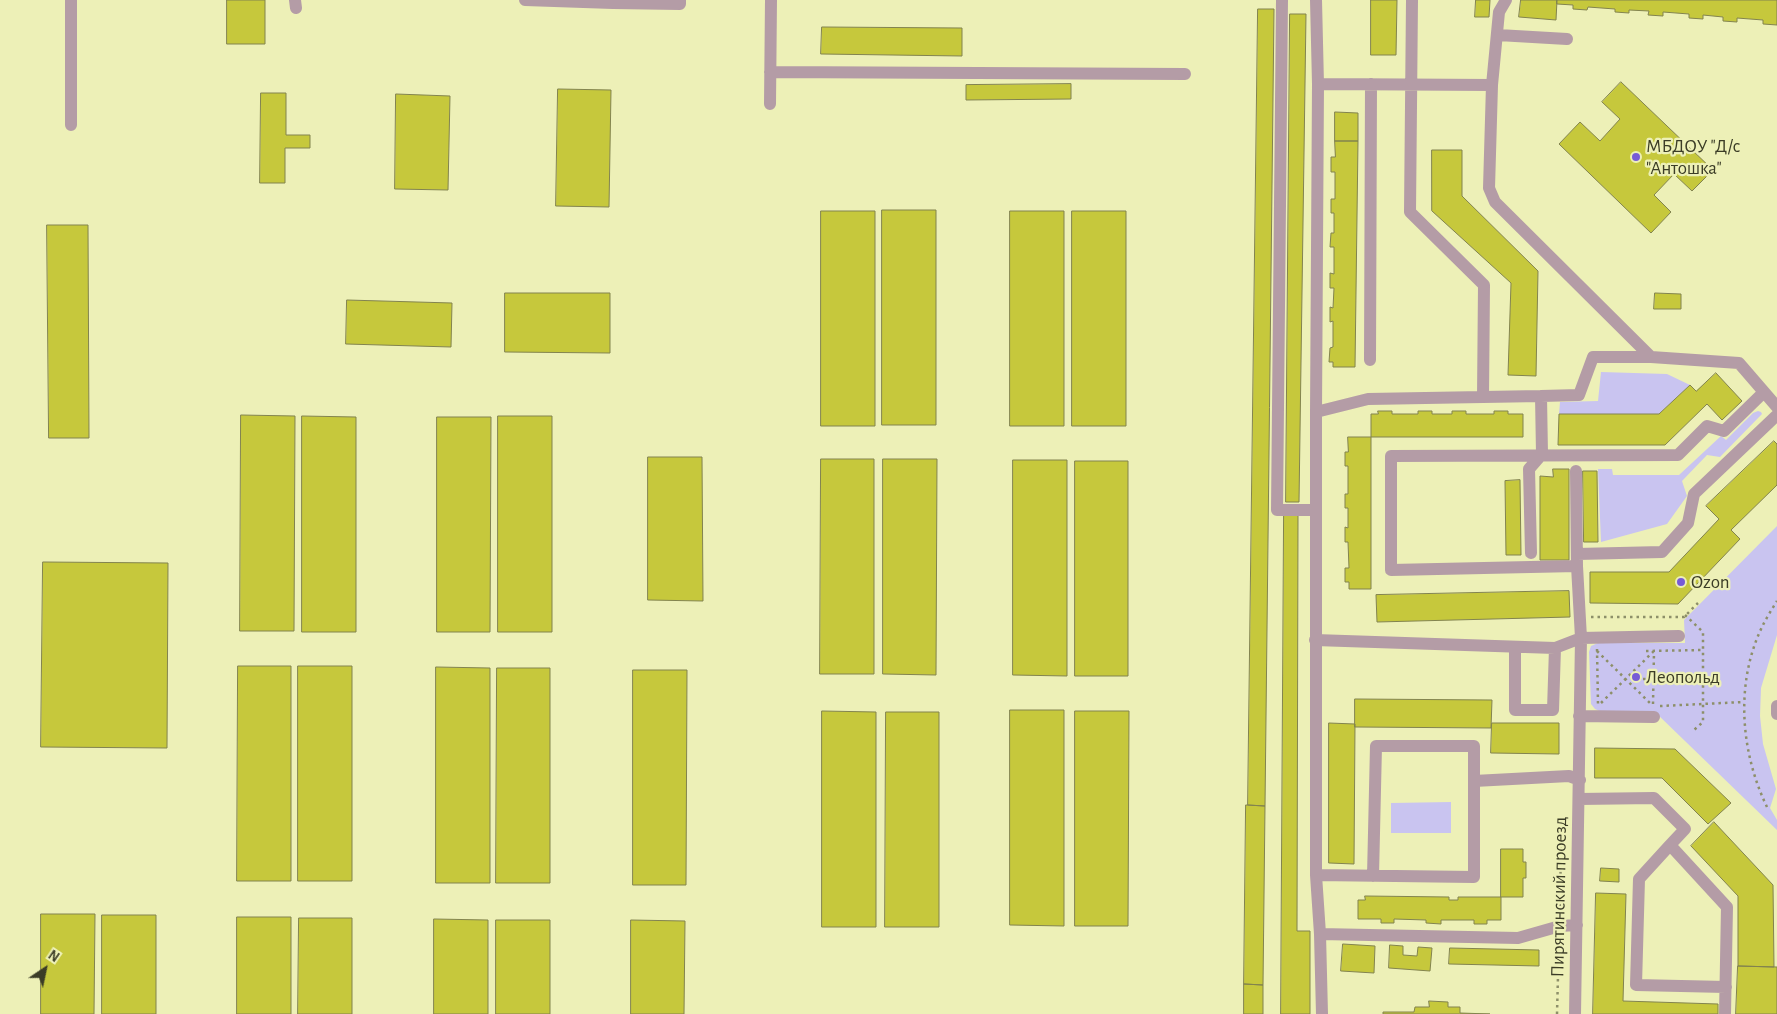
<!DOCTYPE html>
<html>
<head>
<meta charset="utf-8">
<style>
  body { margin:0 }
  #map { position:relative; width:1777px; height:1014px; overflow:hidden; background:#edf0b7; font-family:"Alegreya Sans",sans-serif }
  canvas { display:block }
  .north { position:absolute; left:20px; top:944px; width:50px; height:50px; -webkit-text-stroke:4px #edf0b7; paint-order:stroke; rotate:34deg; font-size:14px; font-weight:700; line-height:20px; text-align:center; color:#3b3c26 }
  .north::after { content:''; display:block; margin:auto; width:18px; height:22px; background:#3b3c26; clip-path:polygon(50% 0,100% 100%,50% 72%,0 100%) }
</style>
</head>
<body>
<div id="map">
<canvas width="1777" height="1014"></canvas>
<div class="north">N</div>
</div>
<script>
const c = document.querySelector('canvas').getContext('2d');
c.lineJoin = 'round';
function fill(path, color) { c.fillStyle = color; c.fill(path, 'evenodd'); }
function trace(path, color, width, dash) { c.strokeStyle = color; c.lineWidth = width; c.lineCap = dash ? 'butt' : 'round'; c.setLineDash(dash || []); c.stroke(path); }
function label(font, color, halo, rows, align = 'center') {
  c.font = font + ' "Alegreya Sans",sans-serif'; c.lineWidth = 4.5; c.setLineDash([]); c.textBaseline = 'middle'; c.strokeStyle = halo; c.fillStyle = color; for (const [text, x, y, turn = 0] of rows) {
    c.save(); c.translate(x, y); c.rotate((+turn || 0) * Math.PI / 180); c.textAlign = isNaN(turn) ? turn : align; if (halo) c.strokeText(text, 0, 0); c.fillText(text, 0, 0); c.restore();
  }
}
const green = new Path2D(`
  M 1601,372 L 1667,374 L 1690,385 L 1659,414 L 1559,414 L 1560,402 L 1598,401 Z
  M 1758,411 L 1761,412 L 1762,414 L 1720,457 L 1707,455 L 1682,481 L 1687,496 L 1667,524 L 1601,542 L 1598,469 L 1612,469 L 1613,475 L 1679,475 L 1721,436 L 1726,440 L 1753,413 Z
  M 1777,526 L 1777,635 L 1761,688 L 1760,716 L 1763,744 L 1776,789 L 1770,808 L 1777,820 L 1777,830 L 1655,712 L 1602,712 L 1595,709 L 1591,704 L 1589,652 L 1591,646 L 1598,643 L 1685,643 L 1684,620 Z
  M 1451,802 L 1451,833 L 1391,833 L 1391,803 Z`);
const building = new Path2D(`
  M 227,0 L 265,0 L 265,44 L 227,44 Z
  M 1371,0 L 1397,0 L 1396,55 L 1371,55 Z
  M 1476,0 L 1490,0 L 1489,17 L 1475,17 Z
  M 1521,0 L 1557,0 L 1556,20 L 1519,17 Z
  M 1557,0 L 1777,0 L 1777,25 L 1763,24 L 1763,20 L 1737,18 L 1737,22 L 1723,21 L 1723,17 L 1703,15 L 1703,19 L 1689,18 L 1689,14 L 1663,12 L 1663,16 L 1648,15 L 1649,11 L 1629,10 L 1629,13 L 1615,12 L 1615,9 L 1588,7 L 1587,10 L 1573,9 L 1573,5 L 1557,4 Z
  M 1258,9 L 1274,9 L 1265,806 L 1248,805 Z
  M 1290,14 L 1306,14 L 1299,502 L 1286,502 Z
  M 822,27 L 962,28 L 962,56 L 821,54 Z
  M 1621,82 L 1713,170 L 1692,191 L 1674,174 L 1654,195 L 1671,212 L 1651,233 L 1559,144 L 1580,122 L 1600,141 L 1620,119 L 1602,102 Z
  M 1071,84 L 1071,99 L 966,100 L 966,85 Z
  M 558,89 L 611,90 L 609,207 L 556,206 Z
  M 261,93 L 286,93 L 286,135 L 310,135 L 310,148 L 285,148 L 285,183 L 260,183 Z
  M 396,94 L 450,96 L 448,190 L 395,189 Z
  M 1335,112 L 1358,113 L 1358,141 L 1335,141 Z
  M 1335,141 L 1358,141 L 1355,367 L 1333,367 L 1333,362 L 1329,362 L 1330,348 L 1333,347 L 1333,321 L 1330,322 L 1330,307 L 1333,308 L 1334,288 L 1330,288 L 1330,273 L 1334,274 L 1334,247 L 1330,247 L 1331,233 L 1334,233 L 1334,213 L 1331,213 L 1331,199 L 1335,199 L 1335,172 L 1331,172 L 1331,157 L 1335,157 Z
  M 1432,150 L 1462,150 L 1462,196 L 1538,271 L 1536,376 L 1508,375 L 1511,283 L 1432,211 Z
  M 882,210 L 936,210 L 936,425 L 882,425 Z
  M 821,211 L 875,211 L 875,426 L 821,426 Z
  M 1010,211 L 1064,211 L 1064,426 L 1010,426 Z
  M 1072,211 L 1126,211 L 1126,426 L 1072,426 Z
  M 47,225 L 88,225 L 89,438 L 49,438 Z
  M 505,293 L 610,293 L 610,353 L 505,352 Z
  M 1655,293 L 1681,294 L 1681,309 L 1654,309 Z
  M 347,300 L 452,303 L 451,347 L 346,344 Z
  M 1716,373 L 1742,401 L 1722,420 L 1707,404 L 1665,445 L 1558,445 L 1559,414 L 1659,414 L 1690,385 L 1696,391 Z
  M 1378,411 L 1392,411 L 1392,414 L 1418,414 L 1418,411 L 1432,411 L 1432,414 L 1452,414 L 1452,411 L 1466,411 L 1466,414 L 1494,414 L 1494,411 L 1508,411 L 1508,414 L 1523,414 L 1523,437 L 1371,437 L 1371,414 L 1378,414 Z
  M 241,415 L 295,416 L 294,631 L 240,631 Z
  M 302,416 L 356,417 L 356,632 L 302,632 Z
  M 498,416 L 552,416 L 552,632 L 498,632 Z
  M 437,417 L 491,417 L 490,632 L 437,632 Z
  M 1348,437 L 1371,437 L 1371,589 L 1349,589 L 1349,582 L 1345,582 L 1345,568 L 1349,568 L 1348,542 L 1345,542 L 1345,527 L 1348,528 L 1348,508 L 1345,508 L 1345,494 L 1348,494 L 1348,466 L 1345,466 L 1345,452 L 1348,452 Z
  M 1774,441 L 1777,444 L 1777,485 L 1731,530 L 1740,539 L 1678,604 L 1590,603 L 1590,572 L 1669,572 L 1719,519 L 1706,506 Z
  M 648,457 L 702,457 L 703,601 L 648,600 Z
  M 821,459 L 874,459 L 874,674 L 820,674 Z
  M 883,459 L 937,459 L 936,675 L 883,674 Z
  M 1013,460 L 1067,460 L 1067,676 L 1013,675 Z
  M 1075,461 L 1128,461 L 1128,676 L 1075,676 Z
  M 1553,469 L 1569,469 L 1569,560 L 1540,560 L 1540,476 L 1553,477 Z
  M 1583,471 L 1597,471 L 1598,542 L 1584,542 Z
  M 1520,480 L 1521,555 L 1506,555 L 1505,481 Z
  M 1284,514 L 1298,515 L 1297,931 L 1310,931 L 1310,1014 L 1281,1014 Z
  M 43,562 L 168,563 L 167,748 L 41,747 Z
  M 1569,591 L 1570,617 L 1377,622 L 1376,595 Z
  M 238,666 L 291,666 L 291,881 L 237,881 Z
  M 298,666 L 352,666 L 352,881 L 298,881 Z
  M 436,667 L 490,668 L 490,883 L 436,883 Z
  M 497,668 L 550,668 L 550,883 L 496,883 Z
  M 633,670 L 687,670 L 686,885 L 633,885 Z
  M 1355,699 L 1492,700 L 1491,728 L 1355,727 Z
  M 1010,710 L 1064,710 L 1064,926 L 1010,925 Z
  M 822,711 L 876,712 L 876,927 L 822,927 Z
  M 1075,711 L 1129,711 L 1128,926 L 1075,926 Z
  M 886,712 L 939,712 L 939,927 L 885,927 Z
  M 1329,723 L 1355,724 L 1354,864 L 1329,863 Z
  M 1492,723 L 1559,723 L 1559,754 L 1491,753 Z
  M 1595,748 L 1675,749 L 1731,803 L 1708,824 L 1662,778 L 1595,778 Z
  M 1246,805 L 1265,806 L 1263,985 L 1244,984 Z
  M 1714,822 L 1773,885 L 1774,967 L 1738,966 L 1738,896 L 1691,846 Z
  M 1501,849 L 1523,849 L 1523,862 L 1526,862 L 1526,878 L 1523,878 L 1523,897 L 1501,897 Z
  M 1601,868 L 1619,869 L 1619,882 L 1600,881 Z
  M 1596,893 L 1626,894 L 1623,1001 L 1718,1004 L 1718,1014 L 1593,1014 Z
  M 1365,896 L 1449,897 L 1449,900 L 1458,900 L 1458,897 L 1501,897 L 1501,920 L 1487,920 L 1487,924 L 1474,924 L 1474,920 L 1441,920 L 1441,924 L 1426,923 L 1426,920 L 1394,919 L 1394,923 L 1381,923 L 1381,919 L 1358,919 L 1358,900 L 1365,900 Z
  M 41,914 L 95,914 L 94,1014 L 41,1014 Z
  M 102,915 L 156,915 L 156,1014 L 102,1014 Z
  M 237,917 L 291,917 L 291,1014 L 237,1014 Z
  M 299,918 L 352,918 L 352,1014 L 298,1014 Z
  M 434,919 L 488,920 L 488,1014 L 434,1014 Z
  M 496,920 L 550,920 L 550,1014 L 496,1014 Z
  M 631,920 L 685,921 L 684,1014 L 631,1014 Z
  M 1343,944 L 1375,946 L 1374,973 L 1341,971 Z
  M 1390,945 L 1403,946 L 1403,955 L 1417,956 L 1418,947 L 1432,948 L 1430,971 L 1389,968 Z
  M 1450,948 L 1539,950 L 1539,966 L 1449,964 Z
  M 1738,966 L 1777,967 L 1777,1014 L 1736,1014 Z
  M 1244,984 L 1263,985 L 1263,1014 L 1244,1014 Z
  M 1429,1001 L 1448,1002 L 1448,1007 L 1460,1007 L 1460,1013 L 1490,1014 L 1383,1014 L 1383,1012 L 1414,1012 L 1415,1007 L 1429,1007 Z`);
const path = new Path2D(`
  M 1685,615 L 1703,632 L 1703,722 L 1694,730
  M 1591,617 L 1684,617 L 1698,603
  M 1597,649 L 1598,704
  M 1597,651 L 1651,704
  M 1646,651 L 1703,650
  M 1643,679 L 1703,678
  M 1601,703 L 1654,651
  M 1653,704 L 1654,652
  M 1660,706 L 1744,702
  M 1767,807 C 1740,751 1735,681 1763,625 C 1767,617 1772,609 1777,601
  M 1560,913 L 1561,836 L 1564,826
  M 1557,1014 L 1559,938`);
const minor = new Path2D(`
  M 295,0 L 296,8
  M 525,0 L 613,3 L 613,0
  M 1282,0 L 1277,510 L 1316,510
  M 1316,0 L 1318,84 L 1316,412 L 1316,875 L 1320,934 L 1322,1014
  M 613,3 L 680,4 L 680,0
  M 1498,35 L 1567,39
  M 770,72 L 1185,74
  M 1318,84 L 1492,85 L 1489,188 L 1495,202 L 1651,357 L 1739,363 L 1777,407
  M 1492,85 L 1499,12 L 1506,0
  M 770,104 L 771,0
  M 71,125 L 71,0
  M 1370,360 L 1371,84
  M 1483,397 L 1541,396
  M 1316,412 L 1368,399 L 1483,397 L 1484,285 L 1410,212 L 1412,0
  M 1531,553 L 1529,469 L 1542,454 L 1541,396 L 1579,395 L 1593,357 L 1651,357
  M 1577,554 L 1662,552 L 1688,523 L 1694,494 L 1777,415
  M 1577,566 L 1391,570 L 1391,456 L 1678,455 L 1707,426 L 1724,431 L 1764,392
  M 1315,640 L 1555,648 L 1581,638 L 1679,636
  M 1515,647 L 1515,710 L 1553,710 L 1555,648
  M 1777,706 L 1777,714
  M 1579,716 L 1654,717
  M 1474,781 L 1569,776 L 1580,780
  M 1579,799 L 1654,798 L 1685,829 L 1670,845 L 1727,907 L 1725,1014
  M 1670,845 L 1639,879 L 1636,985 L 1726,987
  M 1316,875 L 1474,877 L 1474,746 L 1376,746 L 1373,876
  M 1320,934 L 1518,938 L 1560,926 L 1577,925
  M 1575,1014 L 1581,638 L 1577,566 L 1576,471`);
const markers = [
  [1636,157,5,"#775bd6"],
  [1681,582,5,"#775bd6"],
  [1636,677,5,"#775bd6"]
];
const poiNames = [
  ["МБДОУ \"Д/с",1646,146],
  ["\"Антошка\"",1646,168],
  ["Ozon",1691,582],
  ["Леопольд",1646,677]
];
const streetNames = [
  ["Пирятинский проезд",1559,897,-89]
];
fill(green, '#c9c4f0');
fill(building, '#c6c83c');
trace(building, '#82834f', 1);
trace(path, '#8d8f69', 2.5, [2.5, 4]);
trace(minor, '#b49ca6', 12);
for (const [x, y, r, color] of markers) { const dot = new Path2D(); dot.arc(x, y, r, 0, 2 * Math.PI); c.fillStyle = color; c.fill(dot); trace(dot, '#edf0b7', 2); }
label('19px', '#3b3c26', '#edf0b7', poiNames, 'left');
label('19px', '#3b3c26', '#edf0b7', streetNames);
</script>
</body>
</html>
